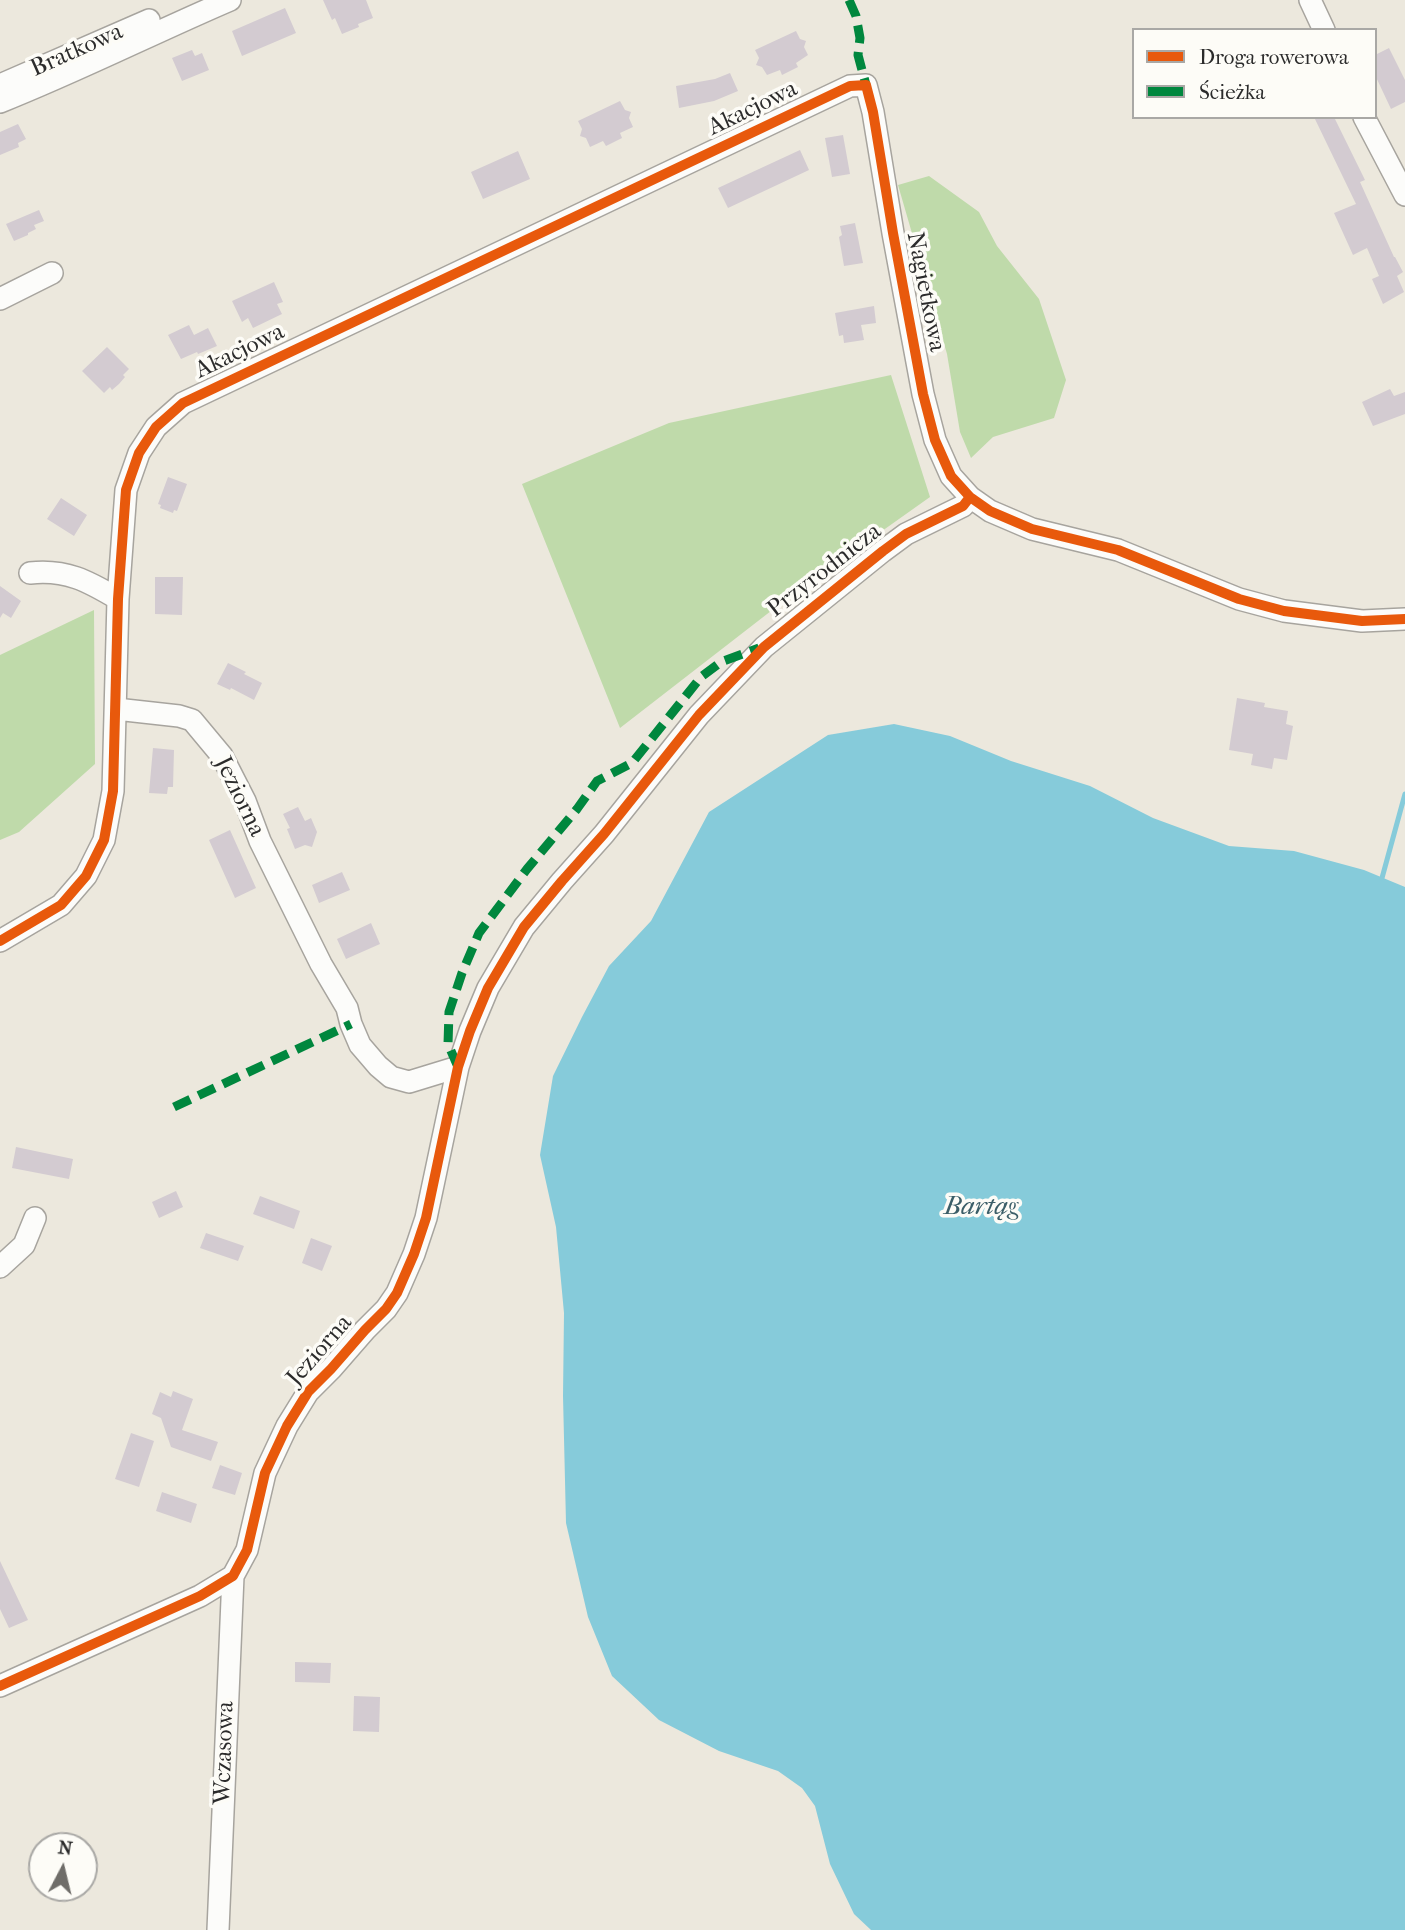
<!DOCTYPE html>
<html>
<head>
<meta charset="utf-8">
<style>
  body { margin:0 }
  #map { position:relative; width:1405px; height:1930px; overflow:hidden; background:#ece8dd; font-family:"IM FELL French Canon",serif }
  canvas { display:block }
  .legend { position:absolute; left:1132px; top:28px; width:245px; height:91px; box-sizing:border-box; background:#fdfcf7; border:2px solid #a9a8a5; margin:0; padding:9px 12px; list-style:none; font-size:21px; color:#2b2b2b }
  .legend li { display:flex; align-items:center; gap:14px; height:35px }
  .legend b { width:35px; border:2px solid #a9a8a5 }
  .north { position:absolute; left:28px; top:1832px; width:70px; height:70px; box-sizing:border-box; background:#fdfcf7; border:2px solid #a9a8a5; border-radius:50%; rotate:7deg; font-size:19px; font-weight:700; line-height:28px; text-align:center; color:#2b2b2b }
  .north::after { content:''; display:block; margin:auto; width:24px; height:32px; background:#6f6d69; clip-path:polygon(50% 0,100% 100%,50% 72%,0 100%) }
</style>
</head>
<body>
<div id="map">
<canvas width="1405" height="1930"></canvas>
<ul class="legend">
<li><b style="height:9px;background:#e8590c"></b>Droga rowerowa</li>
<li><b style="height:9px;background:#00873e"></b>Ścieżka</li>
</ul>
<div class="north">N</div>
</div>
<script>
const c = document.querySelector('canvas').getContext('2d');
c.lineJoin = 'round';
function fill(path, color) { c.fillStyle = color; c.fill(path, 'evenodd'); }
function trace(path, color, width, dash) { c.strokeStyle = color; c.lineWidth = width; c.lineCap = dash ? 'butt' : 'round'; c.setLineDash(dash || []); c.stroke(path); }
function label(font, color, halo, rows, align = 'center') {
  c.font = font + ' "IM FELL French Canon",serif'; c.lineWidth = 7; c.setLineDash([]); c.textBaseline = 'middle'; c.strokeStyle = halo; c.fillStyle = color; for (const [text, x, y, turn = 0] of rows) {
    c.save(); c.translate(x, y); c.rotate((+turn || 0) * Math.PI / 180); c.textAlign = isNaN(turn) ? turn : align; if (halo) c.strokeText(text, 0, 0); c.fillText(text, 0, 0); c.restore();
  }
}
const green = new Path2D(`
  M 929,176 L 979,212 L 997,246 L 1039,299 L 1066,380 L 1054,418 L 993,437 L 971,458 L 960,432 L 947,354 L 898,185 Z
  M 891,375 L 930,497 L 789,597 L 620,728 L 522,484 L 669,423 Z
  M 94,610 L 95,764 L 19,832 L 0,840 L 0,655 Z`);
const water = new Path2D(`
  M 894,724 L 950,736 L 1011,761 L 1090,786 L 1153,818 L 1229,846 L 1294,851 L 1364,870 L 1405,887 L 1405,1930 L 871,1930 L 854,1914 L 830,1864 L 815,1806 L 802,1788 L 778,1771 L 719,1751 L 659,1720 L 612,1676 L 588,1617 L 566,1523 L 563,1396 L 564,1313 L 556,1227 L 540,1155 L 553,1076 L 582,1017 L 609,966 L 651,921 L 709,812 L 828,735 Z`);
const stream = new Path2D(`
  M 1382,878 L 1405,794`);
const building = new Path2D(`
  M 323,0 L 366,0 L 373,18 L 358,24 L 359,27 L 342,34 L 335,18 L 332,20 Z
  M 285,8 L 296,33 L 242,56 L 232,31 Z
  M 796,31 L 800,39 L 806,41 L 804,47 L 808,55 L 796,63 L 798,67 L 782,75 L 780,70 L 767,75 L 762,67 L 756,65 L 759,58 L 755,50 Z
  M 1389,48 L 1405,80 L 1405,102 L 1391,109 L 1375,75 L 1375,55 Z
  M 192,50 L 195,56 L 202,53 L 209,70 L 182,81 L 172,58 Z
  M 730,73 L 738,91 L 714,101 L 679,108 L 676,86 L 715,79 Z
  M 620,101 L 625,110 L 631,112 L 629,118 L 633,127 L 620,133 L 622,138 L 606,146 L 603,141 L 590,147 L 586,138 L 580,136 L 582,129 L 578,121 Z
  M 1314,117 L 1334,117 L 1365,180 L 1360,182 L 1394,257 L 1395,257 L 1403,272 L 1397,276 L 1404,292 L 1383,304 L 1372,279 L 1379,276 L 1367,248 L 1353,255 L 1334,213 L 1356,204 Z
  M 18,124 L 26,139 L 18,143 L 19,147 L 0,155 L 0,132 Z
  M 843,135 L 850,174 L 832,177 L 825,138 Z
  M 800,150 L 809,170 L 728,208 L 718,188 Z
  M 518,151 L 530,179 L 483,199 L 471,172 Z
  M 39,210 L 44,221 L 34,225 L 36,229 L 28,233 L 28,235 L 14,241 L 6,224 Z
  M 855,223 L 863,263 L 844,266 L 839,237 L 842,235 L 840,226 Z
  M 274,282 L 283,302 L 277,304 L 282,314 L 253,328 L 248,318 L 242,322 L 232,301 Z
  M 874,306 L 876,323 L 861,325 L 864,340 L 844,343 L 843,335 L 839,336 L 835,313 Z
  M 189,325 L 194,335 L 208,328 L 217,346 L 198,354 L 197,352 L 181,359 L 168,335 Z
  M 107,347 L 129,369 L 123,375 L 125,377 L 119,384 L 112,390 L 110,387 L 104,393 L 82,371 Z
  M 1390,389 L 1394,396 L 1405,392 L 1405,414 L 1373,426 L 1362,402 Z
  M 168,477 L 187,484 L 177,511 L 174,510 L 173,513 L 160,508 L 161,505 L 158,504 Z
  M 61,498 L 87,515 L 74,536 L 47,519 Z
  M 155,577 L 183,577 L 182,615 L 155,614 Z
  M 0,586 L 21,601 L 11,618 L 3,613 L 0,618 Z
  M 228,663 L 246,672 L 244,674 L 262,683 L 254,700 L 231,688 L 230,690 L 217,684 Z
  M 1237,698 L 1265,703 L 1264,707 L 1288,711 L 1286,724 L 1293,726 L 1287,760 L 1274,758 L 1272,769 L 1251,765 L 1253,754 L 1229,750 Z
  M 153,748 L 174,750 L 173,787 L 168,787 L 167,794 L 149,793 Z
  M 298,807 L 305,821 L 311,818 L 317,832 L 312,847 L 305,845 L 295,849 L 287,829 L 290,828 L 283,814 Z
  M 230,830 L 256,888 L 235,898 L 209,840 Z
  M 342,872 L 350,890 L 319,903 L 312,885 Z
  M 371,923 L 380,944 L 346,959 L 337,939 Z
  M 16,1147 L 73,1159 L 69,1179 L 12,1168 Z
  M 176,1191 L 183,1207 L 159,1218 L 152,1202 Z
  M 260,1196 L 300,1211 L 294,1229 L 253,1214 Z
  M 206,1233 L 244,1246 L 238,1261 L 200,1248 Z
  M 311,1238 L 332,1246 L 322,1271 L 302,1263 Z
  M 173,1391 L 193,1399 L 182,1430 L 218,1442 L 211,1461 L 171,1447 L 161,1418 L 152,1414 L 160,1392 L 171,1397 Z
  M 131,1433 L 154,1441 L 139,1487 L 115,1479 Z
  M 220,1465 L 242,1473 L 235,1495 L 212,1488 Z
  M 162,1492 L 197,1504 L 191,1523 L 156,1511 Z
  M 0,1561 L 28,1620 L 9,1628 L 0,1609 Z
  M 295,1662 L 331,1663 L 330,1683 L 295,1682 Z
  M 354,1696 L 380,1697 L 379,1732 L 353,1731 Z`);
const minor = new Path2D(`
  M 1310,0 L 1324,30
  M 0,85 L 149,20
  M 0,102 C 78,71 153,33 230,0
  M 1364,117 L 1405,195
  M 0,299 L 52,273
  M 30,573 C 66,569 88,581 118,599
  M 116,709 L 179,716 L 192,720 L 222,756 L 245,801 L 260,841 L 321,964 L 347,1008 L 351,1024 L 360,1045 L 378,1066 L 391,1077 L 409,1082 L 458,1067
  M 0,941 L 61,905 L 86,876 L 104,840 L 113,791 L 118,599 L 126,490 L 139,453 L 156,427 L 183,403 L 850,86 L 866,85 L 873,112 L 893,233 L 923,394 L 935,440 L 951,476 L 970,497
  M 0,1267 L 24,1245 L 35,1218
  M 0,1686 L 200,1596 L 233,1576 L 247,1550 L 265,1473 L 287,1426 L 308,1392 L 331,1369 L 365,1330 L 386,1309 L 397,1293 L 414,1254 L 426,1218 L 458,1067 L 470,1031 L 488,988 L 524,927 L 562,881 L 604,834 L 699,715 L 764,647 L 883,551 L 906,534 L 963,506 L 970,497 L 990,511 L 1032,529 L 1118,550 L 1239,599 L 1284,611 L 1362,621 L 1405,619
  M 218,1930 L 233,1576`);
const quiet = new Path2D(`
  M 849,0 L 856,16 L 860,38 L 858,55 L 866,85
  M 458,1067 L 448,1044 L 449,1012 L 462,973 L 479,933 L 527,869 L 577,809 L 597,781 L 632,763 L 701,677 L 721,662 L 759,648
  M 174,1107 L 351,1024`);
const cycleway = new Path2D(`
  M 0,941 L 61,905 L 86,876 L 104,840 L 113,791 L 118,599 L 126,490 L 139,453 L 156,427 L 183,403 L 850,86 L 866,85 L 873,112 L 893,233 L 923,394 L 935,440 L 951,476 L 970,497
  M 0,1686 L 200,1596 L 233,1576 L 247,1550 L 265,1473 L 287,1426 L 308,1392 L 331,1369 L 365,1330 L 386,1309 L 397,1293 L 414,1254 L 426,1218 L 458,1067 L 470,1031 L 488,988 L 524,927 L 562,881 L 604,834 L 699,715 L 764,647 L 883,551 L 906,534 L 963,506 L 970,497 L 990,511 L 1032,529 L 1118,550 L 1239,599 L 1284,611 L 1362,621 L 1405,619`);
const streetNames = [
  ["Bratkowa",77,51,-24],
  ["Akacjowa",753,109,-26],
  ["Nagietkowa",925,292,79],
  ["Akacjowa",240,352,-26],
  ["Przyrodnicza",825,571,-38],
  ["Jeziorna",239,797,64],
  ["Jeziorna",320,1351,-49],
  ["Wczasowa",225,1753,-88]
];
const waterNames = [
  ["Bartąg",981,1208]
];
fill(green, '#bfdaaa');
fill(water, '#86cbda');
trace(stream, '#86cbda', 5);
fill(building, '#d3cbd1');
trace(minor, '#a7a49e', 24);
trace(minor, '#fcfcfa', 21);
trace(quiet, '#00873e', 9, [18, 9]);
trace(cycleway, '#e8590c', 10);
label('24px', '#2b2b2b', '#fdfcf7', streetNames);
label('italic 26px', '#3b5e68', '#fdfcf7', waterNames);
</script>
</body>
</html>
